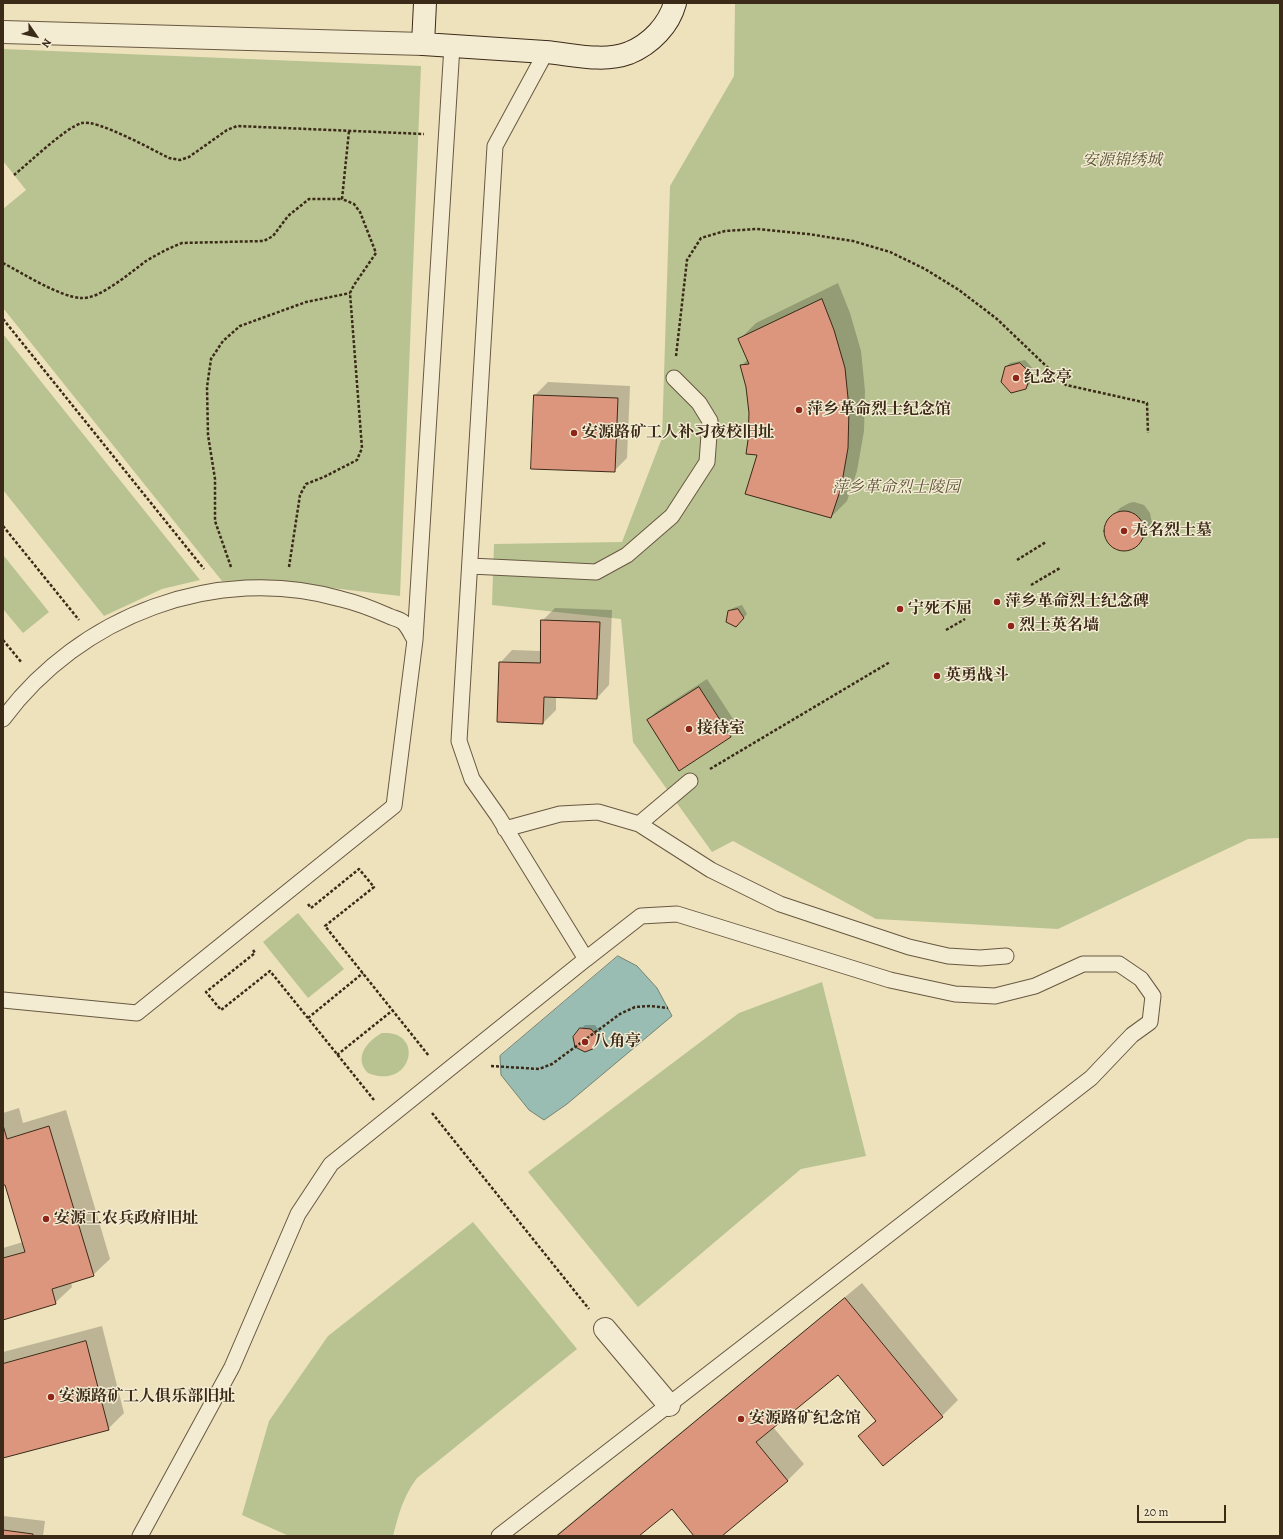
<!DOCTYPE html>
<html>
<head>
<meta charset="utf-8">
<style>
  body { margin:0 }
  #map { position:relative; width:1283px; height:1539px; overflow:hidden; background:#ede2bc; font-family:Alegreya,serif }
  canvas { display:block }
  .frame { position:absolute; inset:0; border:4px solid #3c2a18; pointer-events:none }
  .north { position:absolute; left:16px; top:16px; width:40px; height:40px; -webkit-text-stroke:3px #f3ecd3; paint-order:stroke; rotate:124deg; font-size:11px; font-weight:700; line-height:16px; text-align:center; color:#3c2a18 }
  .north::after { content:''; display:block; margin:auto; width:14px; height:18px; background:#3c2a18; clip-path:polygon(50% 0,100% 100%,50% 72%,0 100%) }
  .scale { position:absolute; left:1137px; top:1505px; width:89px; height:18px; box-sizing:border-box; border:2px solid #3c2a18; border-top:0; padding-left:5px; font-size:12px; line-height:14px; white-space:nowrap; color:#3c2a18; -webkit-text-stroke:3px #f3ecd3; paint-order:stroke }
</style>
</head>
<body>
<div id="map">
<canvas width="1283" height="1539"></canvas>
<div class="frame"></div>
<div class="north">N</div>
<div class="scale">20 m</div>
</div>
<script>
const c = document.querySelector('canvas').getContext('2d');
c.lineJoin = 'round';
function fill(path, color) { c.fillStyle = color; c.fill(path, 'evenodd'); }
function trace(path, color, width, dash) { c.strokeStyle = color; c.lineWidth = width; c.lineCap = dash ? 'butt' : 'round'; c.setLineDash(dash || []); c.stroke(path); }
function label(font, color, halo, rows, align = 'center') {
  c.font = font + ' Alegreya,"Noto Serif SC",serif'; c.lineWidth = 3; c.setLineDash([]); c.textBaseline = 'middle'; c.strokeStyle = halo; c.fillStyle = color; for (const [text, x, y, turn = 0] of rows) {
    c.save(); c.translate(x, y); c.rotate((+turn || 0) * Math.PI / 180); c.textAlign = isNaN(turn) ? turn : align; if (halo) c.strokeText(text, 0, 0); c.fillText(text, 0, 0); c.restore();
  }
}
const green = new Path2D(`
  M 735,3 L 1280,3 L 1280,838 L 1248,839 L 1058,929 L 876,919 L 733,841 L 712,852 L 633,742 L 621,619 L 492,605 L 494,544 L 622,542 L 662,438 L 670,186 L 734,76 Z
  M 3,49 L 421,66 L 400,596 L 264,580 L 222,581 L 3,308 L 3,209 L 26,190 L 3,161 Z
  M 3,334 L 200,580 L 162,589 L 104,616 L 3,490 Z
  M 4,556 L 49,612 L 23,633 L 3,609 L 3,557 Z
  M 298,913 L 344,969 L 308,998 L 263,942 Z
  M 822,982 L 866,1156 L 801,1169 L 638,1307 L 528,1172 L 739,1013 Z
  M 382,1033 C 426,1030 412,1091 368,1073 C 353,1058 367,1041 382,1033 Z
  M 473,1222 L 577,1349 L 417,1478 C 403,1497 399,1513 393,1536 L 289,1536 L 242,1515 L 269,1421 L 328,1336 Z`);
const water = new Path2D(`
  M 618,956 L 637,966 L 657,988 L 672,1016 L 567,1104 L 544,1120 L 529,1110 L 501,1075 L 500,1056 Z`);
const shadow = new Path2D(`
  M 838,283 L 850,313 L 861,351 L 865,391 L 864,431 L 857,471 L 847,501 L 831,517 L 759,454 L 749,440 L 750,413 L 747,387 L 741,366 L 748,359 L 739,340 L 756,323 Z
  M 1025,360 L 1034,370 L 1030,384 L 1026,388 L 1006,367 L 1010,363 Z
  M 548,382 L 630,386 L 627,458 L 614,471 L 532,468 L 535,395 Z
  M 1134,502 L 1144,505 L 1150,513 L 1152,523 L 1150,533 L 1137,545 L 1128,550 L 1123,550 L 1114,547 L 1105,535 L 1105,530 L 1108,520 L 1120,508 L 1129,503 Z
  M 742,605 L 747,614 L 740,621 L 729,612 L 733,608 Z
  M 555,608 L 612,610 L 609,685 L 597,698 L 556,696 L 556,710 L 543,723 L 500,663 L 512,650 L 541,651 L 542,621 Z
  M 707,679 L 739,728 L 731,737 L 680,769 L 648,720 L 656,712 Z
  M 585,1025 L 595,1025 L 601,1033 L 598,1043 L 594,1047 L 581,1029 Z
  M 19,1108 L 23,1123 L 66,1110 L 110,1259 L 93,1275 L 71,1282 L 72,1287 L 55,1303 L 3,1319 L 3,1248 L 23,1242 L 6,1184 L 3,1184 L 3,1113 Z
  M 862,1283 L 958,1400 L 942,1416 L 860,1436 L 876,1420 L 838,1373 L 773,1427 L 804,1464 L 788,1480 L 720,1536 L 695,1536 L 672,1508 L 638,1536 L 555,1536 Z
  M 102,1326 L 124,1413 L 108,1429 L 3,1457 L 3,1352 Z
  M 3,1516 L 45,1521 L 43,1536 L 3,1536 Z`);
const building = new Path2D(`
  M 822,299 L 834,330 L 845,368 L 849,408 L 848,448 L 841,488 L 831,518 L 745,494 L 757,455 L 746,454 L 748,440 L 749,413 L 746,387 L 740,365 L 749,364 L 738,339 Z
  M 1020,363 L 1031,374 L 1026,389 L 1011,393 L 1001,382 L 1005,367 Z
  M 534,395 L 618,398 L 615,472 L 531,469 Z
  M1104 531a20 20 0 1 1 40 0a20 20 0 1 1-40 0Z
  M 738,609 L 744,618 L 736,627 L 726,622 L 728,611 Z
  M 541,620 L 600,622 L 597,699 L 544,697 L 543,724 L 497,722 L 499,662 L 540,663 Z
  M 699,687 L 731,737 L 679,771 L 647,720 Z
  M 580,1028 L 591,1029 L 598,1037 L 595,1048 L 585,1052 L 575,1047 L 573,1037 Z
  M 3,1125 L 7,1139 L 49,1126 L 94,1276 L 52,1289 L 56,1304 L 3,1320 L 3,1258 L 25,1252 L 5,1185 L 3,1185 Z
  M 845,1298 L 943,1417 L 883,1466 L 858,1436 L 876,1421 L 838,1375 L 756,1442 L 788,1481 L 722,1536 L 694,1536 L 672,1509 L 639,1536 L 557,1536 Z
  M 86,1341 L 109,1430 L 3,1458 L 3,1364 Z
  M 3,1530 L 33,1534 L 33,1536 L 3,1536 Z`);
const path = new Path2D(`
  M 14,175 C 29,163 66,127 82,123 C 97,119 153,150 169,158 L 180,160 L 189,157 L 227,130 L 237,126 L 424,134
  M 3,263 C 22,273 60,297 81,298 C 99,300 131,272 146,261 C 158,254 169,248 182,243 L 264,241 L 273,236 L 288,216 L 309,199 L 342,199
  M 3,319 L 204,569
  M 676,356 L 687,260 L 701,238 L 725,231 L 757,229 L 808,234 L 853,241 L 890,252 L 925,269 L 959,290 L 997,319 L 1066,385 L 1147,403 L 1148,433
  M 3,526 L 79,620
  M 1017,560 L 1046,542
  M 231,567 L 215,521 L 215,479 L 208,435 L 207,387 L 211,359 L 223,341 L 240,326 L 306,302 L 350,293
  M 289,567 L 300,495 L 306,484 L 324,477 L 357,460 L 362,448 L 350,293 L 354,285 L 376,253 L 360,212 L 354,204 L 342,199 L 349,131
  M 1031,585 L 1060,568
  M 1044,608 L 1072,592
  M 946,630 L 965,619
  M 3,640 L 22,663
  M 710,769 L 890,662
  M 308,904 L 311,908 L 359,869 L 374,887 L 325,926 L 429,1056
  M 253,950 L 255,953 L 206,992 L 221,1010 L 270,971 L 374,1100
  M 308,1018 L 363,973
  M 337,1055 L 393,1010
  M 491,1066 L 539,1069 L 552,1064 L 620,1014 L 635,1007 L 650,1006 L 668,1008
  M 432,1113 L 589,1309`);
const lane = new Path2D(`
  M 470,566 L 596,572 L 627,555 L 672,516 L 707,462 L 710,421 L 699,403 L 674,378
  M 415,640 L 452,46
  M 3,719 C 79,616 216,563 341,599 C 358,603 373,609 389,616 C 393,618 399,619 403,622 C 408,626 411,634 415,640 L 394,806 L 137,1013 L 3,1000
  M 639,824 L 690,781
  M 505,829 L 560,814 L 598,812 L 639,824 L 711,870 L 780,904 L 909,947 L 948,956 L 980,958 L 1006,956
  M 140,1536 L 232,1367 L 298,1214 L 331,1164 L 586,959 L 498,816 L 472,779 L 459,741 L 495,146 L 546,52
  M 499,1536 L 1091,1078 L 1132,1035 L 1150,1022 L 1153,996 L 1141,979 L 1119,964 L 1083,964 L 1035,986 L 995,996 L 955,994 L 890,980 L 677,914 L 641,916 L 586,959`);
const street = new Path2D(`
  M 3,32 L 423,44
  M 605,1329 L 669,1405`);
const secondary = new Path2D(`
  M 425,3 L 423,44 C 464,47 504,49 545,52 C 572,54 602,63 629,53 C 651,44 669,25 675,3`);
const markers = [
  [1016,378,4,"#8f2418"],
  [799,410,4,"#8f2418"],
  [574,433,4,"#8f2418"],
  [1124,531,4,"#8f2418"],
  [997,602,4,"#8f2418"],
  [900,609,4,"#8f2418"],
  [1011,626,4,"#8f2418"],
  [937,676,4,"#8f2418"],
  [689,729,4,"#8f2418"],
  [585,1042,4,"#8f2418"],
  [46,1219,4,"#8f2418"],
  [51,1397,4,"#8f2418"],
  [741,1419,4,"#8f2418"]
];
const parkNames = [
  ["安源锦绣城",1122,161],
  ["萍乡革命烈士陵园",896,488]
];
const poiNames = [
  ["纪念亭",1024,378],
  ["萍乡革命烈士纪念馆",807,410],
  ["安源路矿工人补习夜校旧址",582,433],
  ["无名烈士墓",1132,531],
  ["萍乡革命烈士纪念碑",1005,602],
  ["宁死不屈",908,609],
  ["烈士英名墙",1019,626],
  ["英勇战斗",945,676],
  ["接待室",697,729],
  ["八角亭",593,1042],
  ["安源工农兵政府旧址",54,1219],
  ["安源路矿工人俱乐部旧址",59,1397],
  ["安源路矿纪念馆",749,1419]
];
fill(green, '#b8c391');
fill(water, '#99bdb2');
trace(water, '#748274', 1);
fill(shadow, '#0003');
fill(building, '#dc967d');
trace(building, '#3c2a18', 1);
trace(lane, '#685841', 17);
trace(street, '#685841', 24);
trace(secondary, '#3c2a18', 24);
trace(path, '#3c2a18', 2.5, [3, 2]);
trace(lane, '#f3ecd3', 15);
trace(street, '#f3ecd3', 22);
trace(secondary, '#f3ecd3', 22);
for (const [x, y, r, color] of markers) { const dot = new Path2D(); dot.arc(x, y, r, 0, 2 * Math.PI); c.fillStyle = color; c.fill(dot); trace(dot, '#f3ecd3', 1.5); }
label('italic 16px', '#5b5036', '#f3ecd3', parkNames);
label('bold 16px', '#3c2a18', '#f3ecd3', poiNames, 'left');
</script>
</body>
</html>
